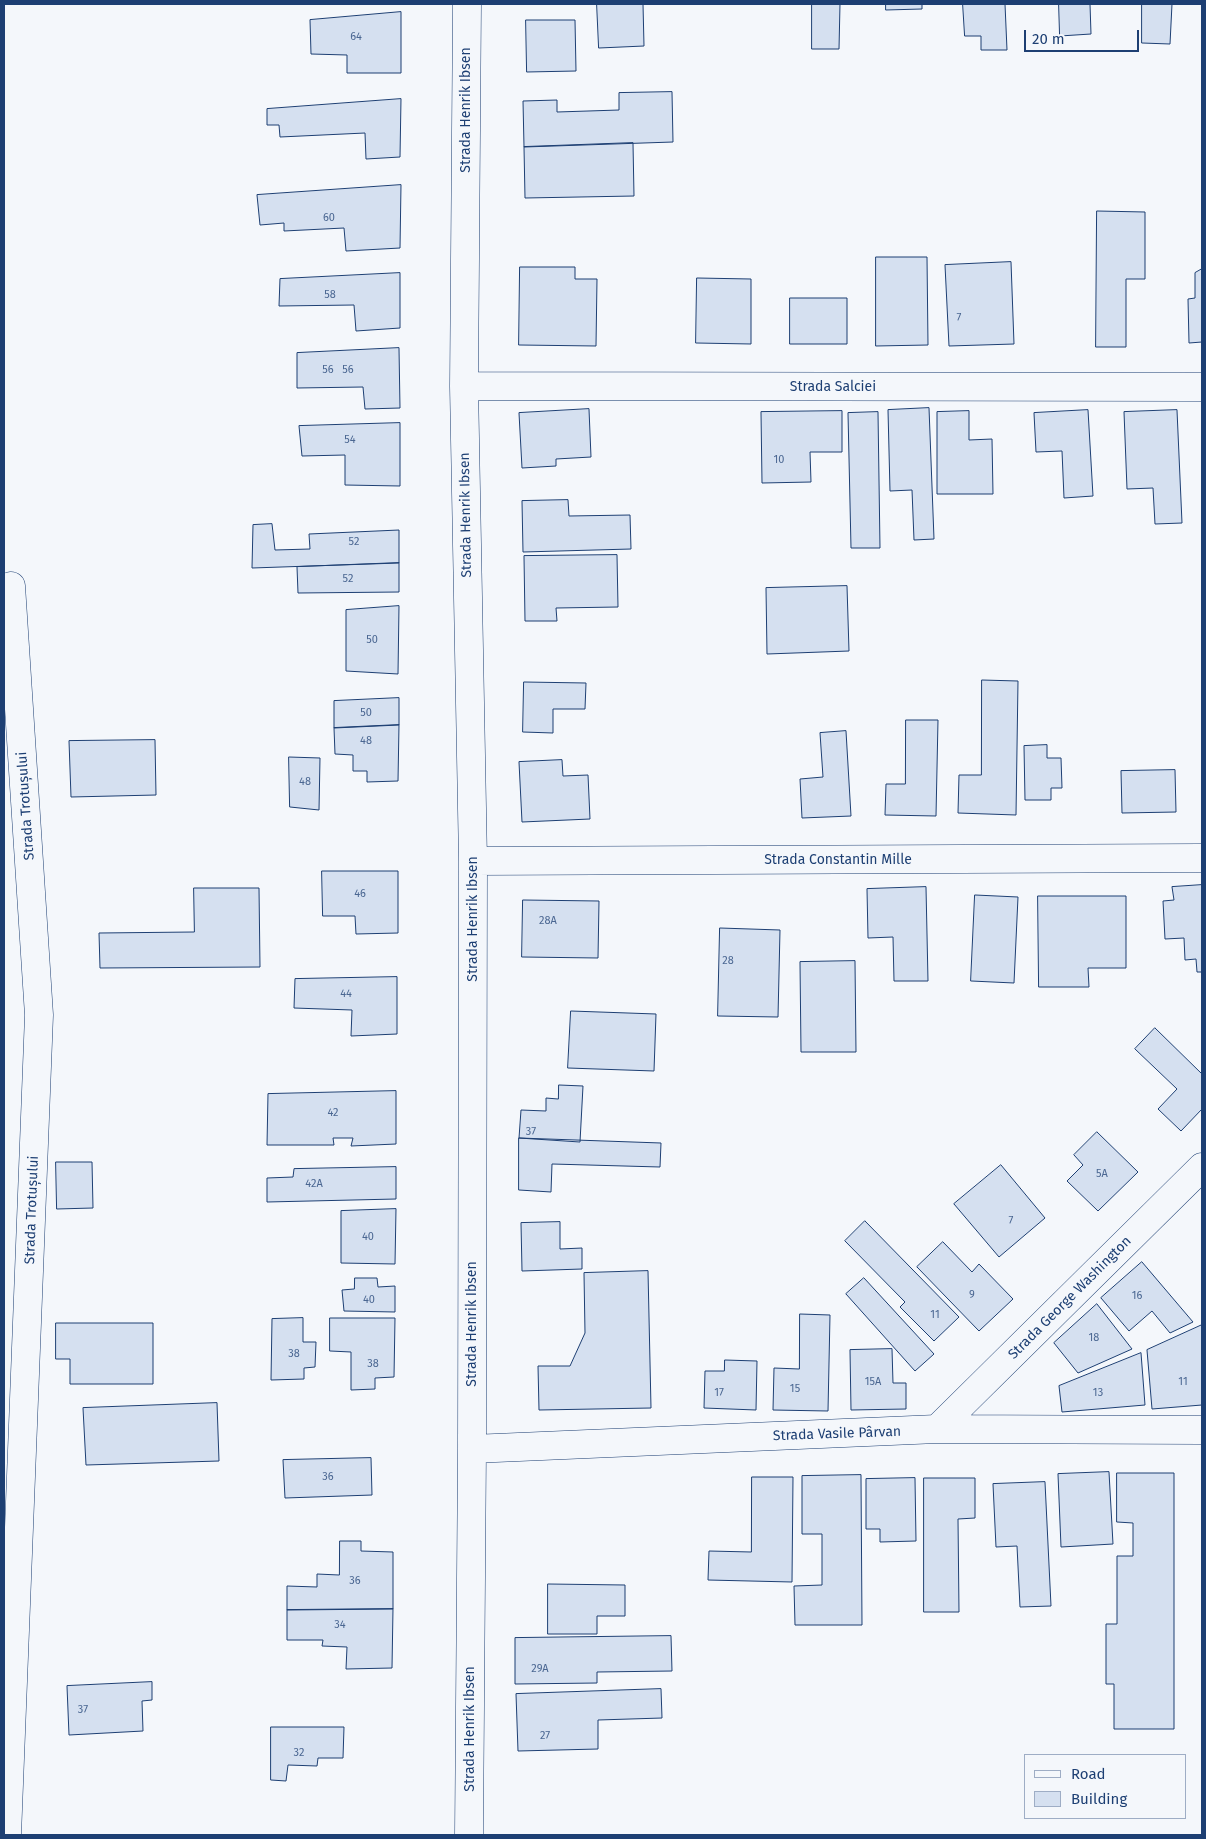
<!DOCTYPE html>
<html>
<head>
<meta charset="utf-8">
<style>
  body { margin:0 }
  #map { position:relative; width:1206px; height:1839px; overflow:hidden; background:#f4f7fb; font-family:"Fira Sans",sans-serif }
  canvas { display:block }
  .frame { position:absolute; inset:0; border:5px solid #1d3f73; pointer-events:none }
  .legend { position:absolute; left:1024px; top:1754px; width:162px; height:65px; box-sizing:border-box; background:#f4f7fb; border:1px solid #9eadc5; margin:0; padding:6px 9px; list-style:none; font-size:15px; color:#1d3f73 }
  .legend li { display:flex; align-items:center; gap:10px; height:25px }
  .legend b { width:25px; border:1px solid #9eadc5 }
  .scale { position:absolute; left:1024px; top:30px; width:115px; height:22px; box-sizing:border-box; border:2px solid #1d3f73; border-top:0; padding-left:6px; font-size:15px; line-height:18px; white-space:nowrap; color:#1d3f73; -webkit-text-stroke:4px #f4f7fb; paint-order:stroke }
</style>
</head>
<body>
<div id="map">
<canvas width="1206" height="1839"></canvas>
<div class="frame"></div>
<ul class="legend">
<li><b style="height:6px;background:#f4f7fb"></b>Road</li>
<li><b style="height:14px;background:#d5e0f0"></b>Building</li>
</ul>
<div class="scale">20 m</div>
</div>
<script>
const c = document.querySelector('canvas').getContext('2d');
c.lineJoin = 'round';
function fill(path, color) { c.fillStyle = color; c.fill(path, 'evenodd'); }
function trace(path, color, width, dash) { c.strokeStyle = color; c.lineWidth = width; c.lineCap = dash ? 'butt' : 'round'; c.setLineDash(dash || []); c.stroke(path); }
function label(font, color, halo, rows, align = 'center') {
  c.font = font + ' "Fira Sans",sans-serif'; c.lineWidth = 4; c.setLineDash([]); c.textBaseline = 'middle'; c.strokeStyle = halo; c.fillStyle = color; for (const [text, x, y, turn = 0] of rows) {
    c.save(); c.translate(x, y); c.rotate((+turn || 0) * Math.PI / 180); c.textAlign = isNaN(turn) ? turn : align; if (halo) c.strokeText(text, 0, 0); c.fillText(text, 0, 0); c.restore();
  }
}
const building = new Path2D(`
  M 597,4 L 643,4 L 644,46 L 599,48 Z
  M 812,4 L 840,4 L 839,49 L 812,49 Z
  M 886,4 L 922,4 L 922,9 L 886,10 Z
  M 963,4 L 1005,4 L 1007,50 L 981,50 L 981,36 L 965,36 Z
  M 1059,4 L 1090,4 L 1091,34 L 1060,36 Z
  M 1142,4 L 1172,4 L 1170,44 L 1142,43 Z
  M 401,12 L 401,73 L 347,73 L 347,55 L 311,54 L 310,20 Z
  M 526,20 L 575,20 L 576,71 L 527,72 Z
  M 672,92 L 673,142 L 524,147 L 523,101 L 557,100 L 557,112 L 619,110 L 619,93 Z
  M 401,99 L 400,157 L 366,159 L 365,133 L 280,137 L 279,125 L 267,125 L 267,109 Z
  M 633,143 L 634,196 L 525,198 L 524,147 Z
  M 401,185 L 400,248 L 346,251 L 344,228 L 284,231 L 284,223 L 260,225 L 257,195 Z
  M 1097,211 L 1145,212 L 1145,279 L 1126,279 L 1126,347 L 1096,347 Z
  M 876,257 L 927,257 L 928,345 L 876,346 Z
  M 1011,262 L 1014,344 L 949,346 L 945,265 Z
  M 520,267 L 575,267 L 575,279 L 597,279 L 596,346 L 519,345 Z
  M 1202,269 L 1202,342 L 1189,343 L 1188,299 L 1195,298 L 1195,273 Z
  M 400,273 L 400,328 L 356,331 L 354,305 L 279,306 L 280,279 Z
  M 697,278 L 751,279 L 751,344 L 696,343 Z
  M 790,298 L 847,298 L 847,344 L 790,344 Z
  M 399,348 L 400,408 L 365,409 L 363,387 L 297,388 L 297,353 Z
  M 929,408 L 934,539 L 914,540 L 912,490 L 890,491 L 888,410 Z
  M 589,409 L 591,457 L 556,459 L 556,466 L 522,468 L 519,413 Z
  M 1088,410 L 1093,496 L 1064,498 L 1062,451 L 1036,452 L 1034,413 Z
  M 1177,410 L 1182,523 L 1155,524 L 1153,488 L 1127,489 L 1124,412 Z
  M 842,411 L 842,452 L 810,452 L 811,482 L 762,483 L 761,412 Z
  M 969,411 L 969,440 L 992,439 L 993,494 L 937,494 L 937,412 Z
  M 878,412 L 880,548 L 851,548 L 848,413 Z
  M 400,423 L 400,486 L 345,485 L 345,455 L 302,456 L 299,426 Z
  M 568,500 L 569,516 L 630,515 L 631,549 L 523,552 L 522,501 Z
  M 272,524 L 275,550 L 310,549 L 309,534 L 399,530 L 399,563 L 252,568 L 253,525 Z
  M 617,555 L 618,607 L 556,608 L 557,621 L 525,621 L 524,556 Z
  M 399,563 L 399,592 L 298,593 L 297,567 Z
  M 847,586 L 849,651 L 767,654 L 766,588 Z
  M 399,606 L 398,674 L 346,671 L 346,610 Z
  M 982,680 L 1018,681 L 1016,815 L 958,813 L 959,775 L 981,775 Z
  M 524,682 L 586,683 L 585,709 L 553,709 L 553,733 L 523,732 Z
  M 399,698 L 399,725 L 334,728 L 334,701 Z
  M 906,720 L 938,720 L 936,816 L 885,815 L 886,784 L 905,784 Z
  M 399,725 L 398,781 L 367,782 L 367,771 L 353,771 L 353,755 L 335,754 L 334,728 Z
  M 846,731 L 851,816 L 802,818 L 800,779 L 823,777 L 820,733 Z
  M 155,740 L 156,795 L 71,797 L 69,741 Z
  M 1047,745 L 1047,758 L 1061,758 L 1062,788 L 1051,788 L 1051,800 L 1025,800 L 1024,746 Z
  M 289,757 L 320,758 L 319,810 L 290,807 Z
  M 562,760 L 563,776 L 588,775 L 590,819 L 522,822 L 519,762 Z
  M 1175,770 L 1176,812 L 1122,813 L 1121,771 Z
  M 322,871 L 398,871 L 398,933 L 356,934 L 355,916 L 323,916 Z
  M 1202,885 L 1202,972 L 1197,972 L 1196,959 L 1185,960 L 1184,938 L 1165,939 L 1163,901 L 1174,900 L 1172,887 Z
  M 926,887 L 928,981 L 894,981 L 893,937 L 868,938 L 867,889 Z
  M 194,888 L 259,888 L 260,967 L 100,968 L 99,933 L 194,932 Z
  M 975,895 L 1018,897 L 1014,983 L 971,981 Z
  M 1038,896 L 1126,896 L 1126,968 L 1088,968 L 1089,987 L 1039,987 Z
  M 523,900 L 599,901 L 598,958 L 522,957 Z
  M 720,928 L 780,930 L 778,1017 L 718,1016 Z
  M 855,961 L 856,1052 L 801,1052 L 800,962 Z
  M 397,977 L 397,1034 L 351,1036 L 352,1010 L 294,1008 L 295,979 Z
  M 571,1011 L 656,1014 L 654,1071 L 568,1068 Z
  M 1155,1028 L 1202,1074 L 1202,1109 L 1181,1131 L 1158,1109 L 1177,1089 L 1135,1049 Z
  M 559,1085 L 583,1086 L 580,1142 L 519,1138 L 521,1110 L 546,1111 L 546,1098 L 558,1099 Z
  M 396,1091 L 396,1144 L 351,1146 L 353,1138 L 333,1138 L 334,1145 L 267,1145 L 268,1094 Z
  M 1097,1132 L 1138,1172 L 1098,1211 L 1067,1181 L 1083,1165 L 1074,1155 Z
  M 519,1138 L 661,1143 L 660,1167 L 552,1164 L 551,1192 L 519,1190 Z
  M 56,1162 L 92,1162 L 93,1208 L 57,1209 Z
  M 1001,1165 L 1045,1218 L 999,1257 L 954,1204 Z
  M 396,1167 L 396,1199 L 267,1202 L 267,1178 L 293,1177 L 294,1169 Z
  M 396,1209 L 395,1264 L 341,1263 L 341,1211 Z
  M 865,1221 L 959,1317 L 934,1341 L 900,1307 L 905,1302 L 845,1241 Z
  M 560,1222 L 560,1249 L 582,1248 L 582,1269 L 522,1271 L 521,1223 Z
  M 943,1242 L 972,1272 L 979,1264 L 1013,1299 L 979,1331 L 917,1267 Z
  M 1142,1262 L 1193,1322 L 1170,1333 L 1152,1311 L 1129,1331 L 1101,1298 Z
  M 648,1271 L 651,1408 L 539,1410 L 538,1366 L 570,1366 L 585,1333 L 584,1273 Z
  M 355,1278 L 377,1278 L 378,1287 L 395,1286 L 395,1312 L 344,1311 L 342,1290 L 354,1289 Z
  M 864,1278 L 934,1354 L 915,1371 L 846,1294 Z
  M 1097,1304 L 1132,1349 L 1078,1373 L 1054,1343 Z
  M 800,1314 L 830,1315 L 828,1411 L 773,1410 L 774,1368 L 799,1369 Z
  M 303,1318 L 303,1342 L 316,1342 L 315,1367 L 304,1368 L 304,1379 L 271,1380 L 272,1319 Z
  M 330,1318 L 395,1318 L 394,1377 L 375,1378 L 375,1389 L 351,1390 L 351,1352 L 330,1351 Z
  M 56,1323 L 153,1323 L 153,1384 L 70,1384 L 70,1359 L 56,1359 Z
  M 1202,1325 L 1202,1405 L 1152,1409 L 1147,1350 Z
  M 892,1349 L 893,1383 L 906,1383 L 906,1409 L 851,1410 L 850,1350 Z
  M 1141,1353 L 1145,1405 L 1062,1412 L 1059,1386 Z
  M 725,1360 L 757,1361 L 756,1410 L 704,1408 L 705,1371 L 724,1371 Z
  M 217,1403 L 219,1461 L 86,1465 L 83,1408 Z
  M 371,1458 L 372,1495 L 285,1498 L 283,1460 Z
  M 1109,1472 L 1113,1544 L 1061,1547 L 1058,1474 Z
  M 1117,1473 L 1174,1473 L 1174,1729 L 1114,1729 L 1114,1684 L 1106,1684 L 1106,1624 L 1117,1624 L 1117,1556 L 1133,1556 L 1133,1523 L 1117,1522 Z
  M 861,1475 L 862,1625 L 795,1625 L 794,1586 L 822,1585 L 822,1534 L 802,1534 L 802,1476 Z
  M 752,1477 L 793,1477 L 792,1582 L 708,1580 L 709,1551 L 751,1552 Z
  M 915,1478 L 916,1541 L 880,1542 L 880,1529 L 866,1529 L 866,1479 Z
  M 924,1478 L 975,1478 L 975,1518 L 958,1519 L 959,1612 L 924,1612 Z
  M 1045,1482 L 1051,1606 L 1020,1607 L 1017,1546 L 996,1547 L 993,1484 Z
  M 340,1541 L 361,1541 L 361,1551 L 393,1552 L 393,1609 L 287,1610 L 287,1586 L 317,1587 L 317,1574 L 339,1575 Z
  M 548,1584 L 625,1585 L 625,1616 L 597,1616 L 597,1634 L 548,1634 Z
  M 393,1609 L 392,1668 L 346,1669 L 347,1647 L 322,1646 L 323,1640 L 287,1640 L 287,1610 Z
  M 671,1636 L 672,1671 L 597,1672 L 597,1683 L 515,1684 L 515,1638 Z
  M 152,1682 L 152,1700 L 142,1701 L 143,1731 L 69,1735 L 67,1686 Z
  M 661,1689 L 662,1718 L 598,1720 L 598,1749 L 518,1751 L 516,1694 Z
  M 271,1727 L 344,1727 L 343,1758 L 318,1758 L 317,1766 L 288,1765 L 286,1781 L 271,1780 Z`);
const minor = new Path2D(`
  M 467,4 L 464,386 L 473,861 L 472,1449 L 469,1835
  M 464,386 L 1202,387
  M 473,861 L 1202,858
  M 937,1429 L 1202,1167
  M 472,1449 L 937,1429 L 1202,1430
  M 7,1835 L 39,1015 L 11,586`);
const numberNames = [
  ["64",356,37],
  ["60",329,218],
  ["58",330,295],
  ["7",959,318],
  ["56",328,370],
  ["56",348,370],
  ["54",350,440],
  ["10",779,460],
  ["52",354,542],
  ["52",348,579],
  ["50",372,640],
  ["50",366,713],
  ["48",366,741],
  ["48",305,782],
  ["46",360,894],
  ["28A",548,921],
  ["28",728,961],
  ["44",346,994],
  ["42",333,1113],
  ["37",531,1132],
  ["5A",1102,1174],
  ["42A",314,1184],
  ["7",1011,1221],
  ["40",368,1237],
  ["9",972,1295],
  ["16",1137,1296],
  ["40",369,1300],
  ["11",935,1315],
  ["18",1094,1338],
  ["38",294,1354],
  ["38",373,1364],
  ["15A",873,1382],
  ["11",1183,1382],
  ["15",795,1389],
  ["17",719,1393],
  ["13",1098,1393],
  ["36",328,1477],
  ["36",355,1581],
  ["34",340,1625],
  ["29A",540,1669],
  ["37",83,1710],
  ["27",545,1736],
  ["32",299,1753]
];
const streetNames = [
  ["Strada Henrik Ibsen",466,110,-90],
  ["Strada Salciei",833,387],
  ["Strada Henrik Ibsen",466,515,-91],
  ["Strada Trotușului",26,806,-94],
  ["Strada Constantin Mille",838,860],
  ["Strada Henrik Ibsen",473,919,-90],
  ["Strada Trotușului",32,1210,-88],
  ["Strada George Washington",1070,1298,-45],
  ["Strada Henrik Ibsen",472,1324,-90],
  ["Strada Vasile Pârvan",837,1434,-2],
  ["Strada Henrik Ibsen",470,1729,-90]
];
fill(building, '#d5e0f0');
trace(building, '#1d3f73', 1);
trace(minor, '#1d3f73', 29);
trace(minor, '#f4f7fb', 28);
label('11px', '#4b6792', null, numberNames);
label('14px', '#1d3f73', '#f4f7fb', streetNames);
</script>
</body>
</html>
